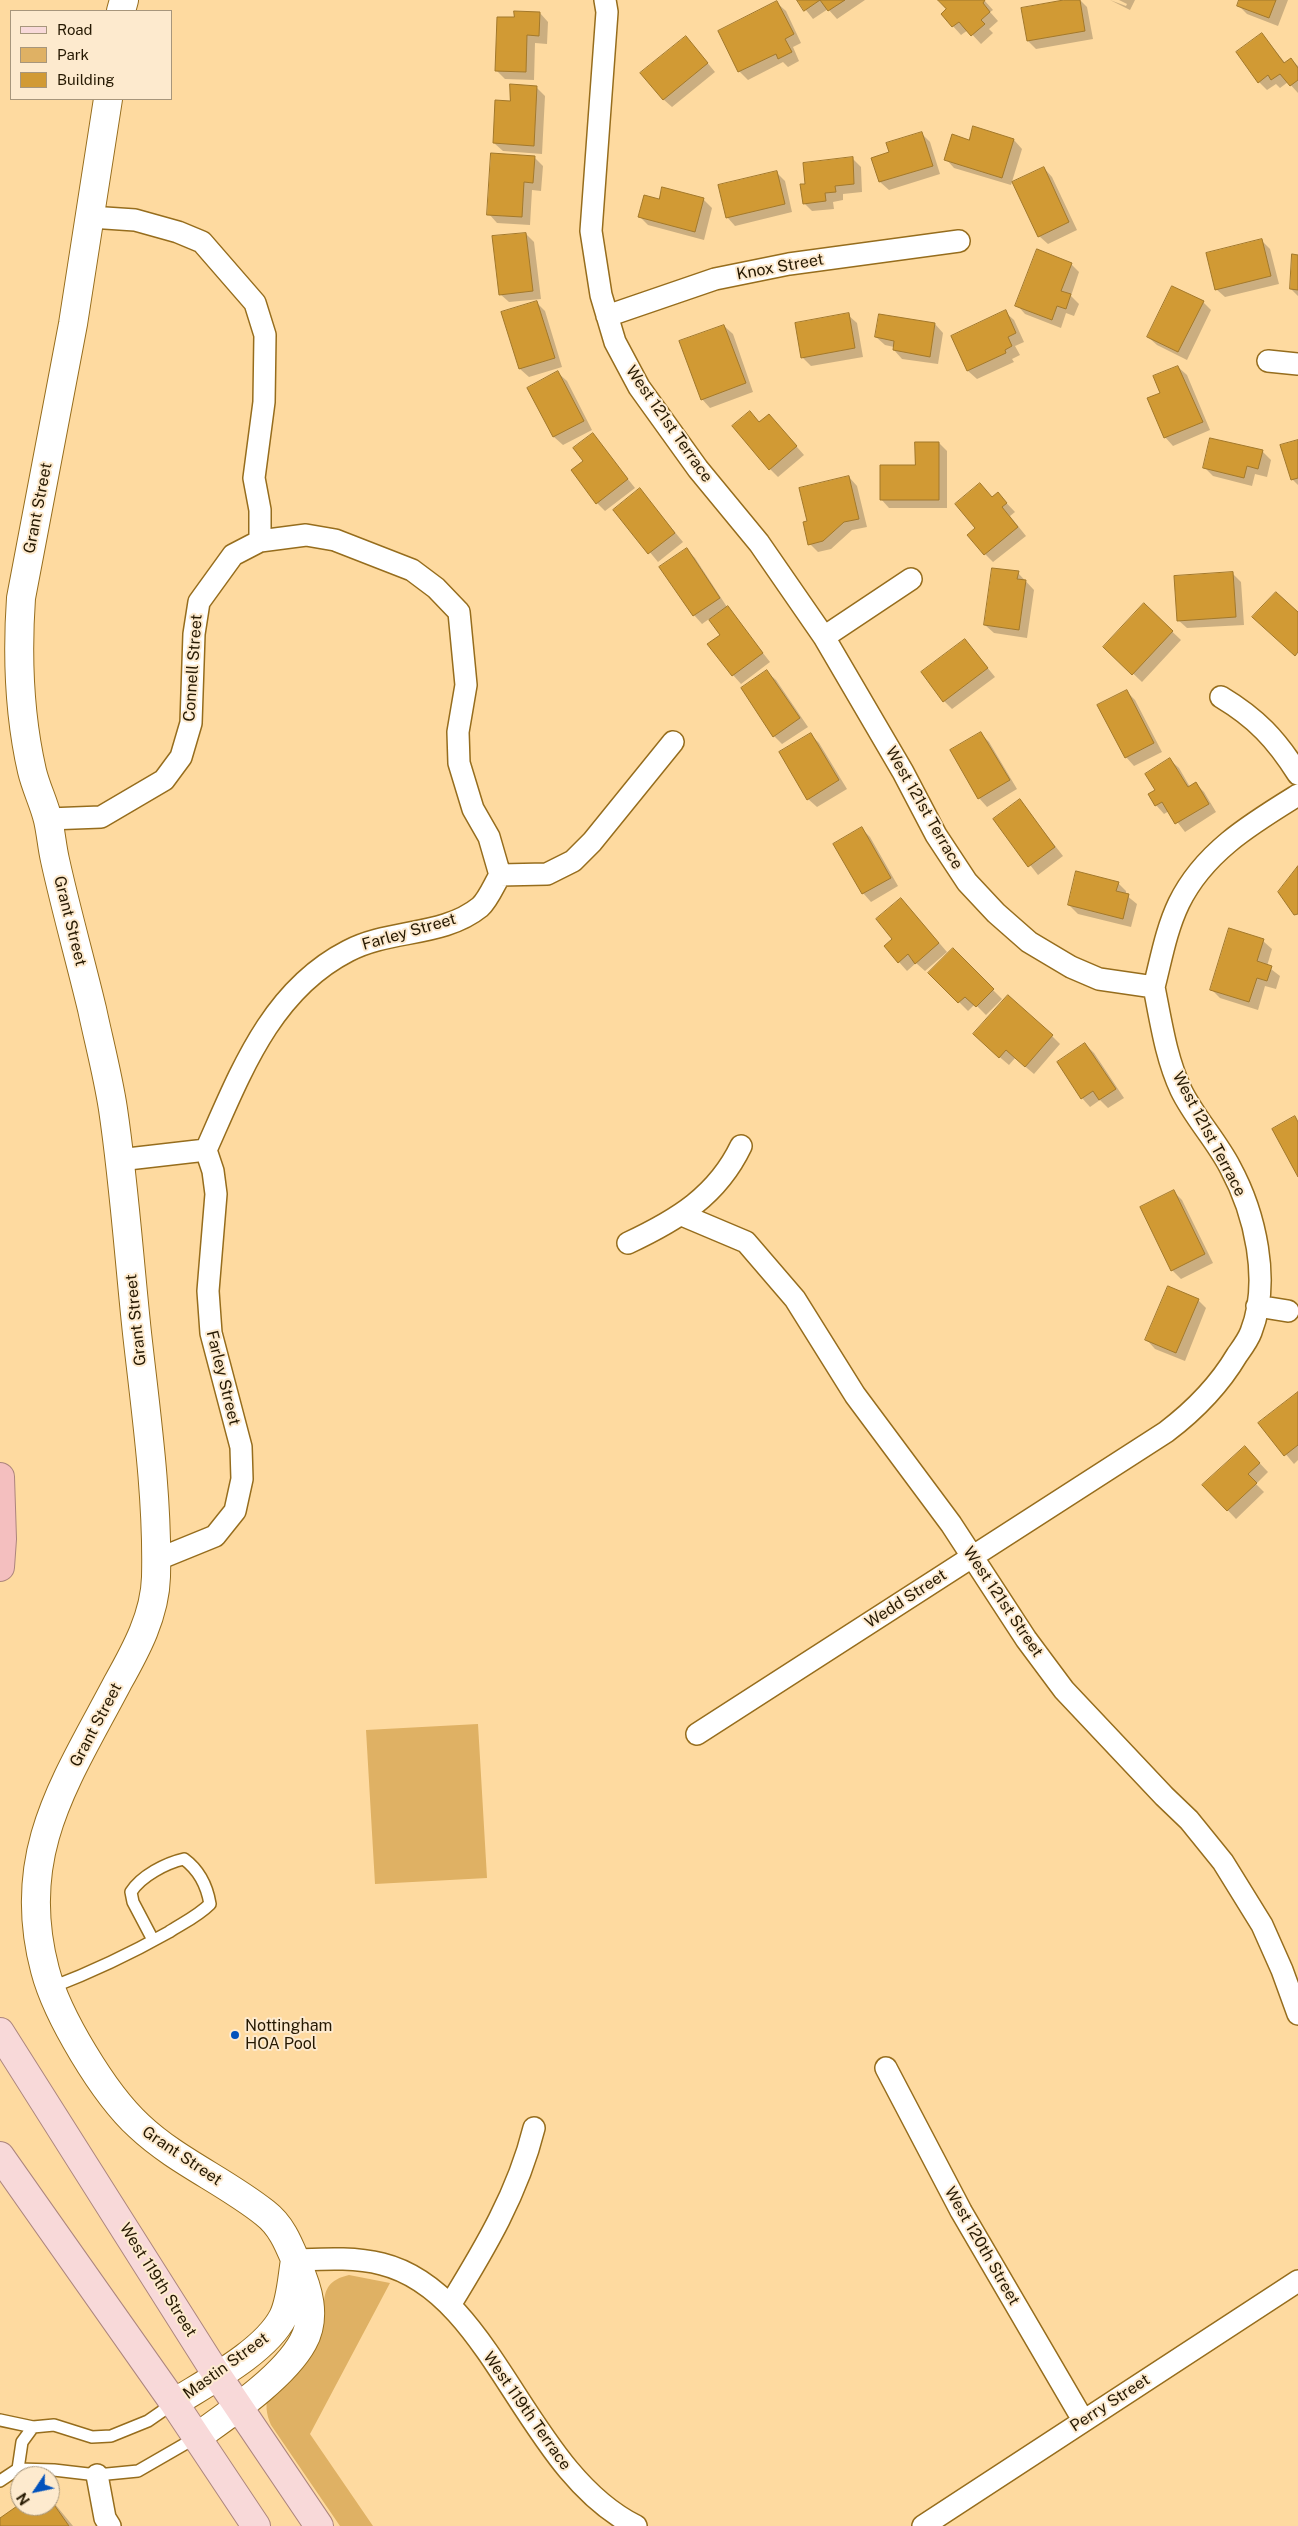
<!DOCTYPE html>
<html>
<head>
<meta charset="utf-8">
<style>
  body { margin:0 }
  #map { position:relative; width:1298px; height:2526px; overflow:hidden; background:#fedaa0; font-family:"Public Sans",sans-serif }
  canvas { display:block }
  .legend { position:absolute; left:10px; top:10px; width:162px; height:90px; box-sizing:border-box; background:#fdeace; border:1px solid #a7967c; margin:0; padding:6px 9px; list-style:none; font-size:15px; color:#261902 }
  .legend li { display:flex; align-items:center; gap:10px; height:25px }
  .legend b { width:25px; border:1px solid #a7967c }
  .north { position:absolute; left:10px; top:2466px; width:50px; height:50px; box-sizing:border-box; background:#fdeace; border:1px solid #a7967c; border-radius:50%; rotate:236deg; font-size:14px; font-weight:700; line-height:20px; text-align:center; color:#261902 }
  .north::after { content:''; display:block; margin:auto; width:18px; height:22px; background:#0252bc; clip-path:polygon(50% 0,100% 100%,50% 72%,0 100%) }
</style>
</head>
<body>
<div id="map">
<canvas width="1298" height="2526"></canvas>
<ul class="legend">
<li><b style="height:6px;background:#f8d9d9"></b>Road</li>
<li><b style="height:14px;background:#dfb164"></b>Park</li>
<li><b style="height:14px;background:#d19a34"></b>Building</li>
</ul>
<div class="north">N</div>
</div>
<script>
const c = document.querySelector('canvas').getContext('2d');
c.lineJoin = 'round';
function fill(path, color) { c.fillStyle = color; c.fill(path, 'evenodd'); }
function trace(path, color, width, dash) { c.strokeStyle = color; c.lineWidth = width; c.lineCap = dash ? 'butt' : 'round'; c.setLineDash(dash || []); c.stroke(path); }
function label(font, color, halo, rows, align = 'center') {
  c.font = font + ' "Public Sans",sans-serif'; c.lineWidth = 4; c.setLineDash([]); c.textBaseline = 'middle'; c.strokeStyle = halo; c.fillStyle = color; for (const [text, x, y, turn = 0] of rows) {
    c.save(); c.translate(x, y); c.rotate((+turn || 0) * Math.PI / 180); c.textAlign = isNaN(turn) ? turn : align; if (halo) c.strokeText(text, 0, 0); c.fillText(text, 0, 0); c.restore();
  }
}
const green = new Path2D(`
  M 478,1724 L 487,1878 L 375,1884 L 366,1730 Z
  M 349,2275 L 390,2283 L 310,2434 L 373,2526 L 340,2526 L 271,2425 C 266,2413 265,2405 269,2393 C 285,2375 305,2358 318,2338 C 333,2316 309,2284 349,2275 Z`);
const shadow = new Path2D(`
  M 798,0 L 865,0 L 837,19 L 828,9 L 813,19 Z
  M 940,0 L 984,0 L 993,10 L 990,12 L 998,21 L 989,29 L 993,33 L 981,44 L 968,30 L 961,35 L 942,14 L 948,9 Z
  M 1071,0 L 1080,0 L 1087,7 L 1093,39 L 1036,49 L 1028,41 Z
  M 1110,0 L 1126,6 L 1127,4 L 1119,0 L 1135,0 L 1130,10 Z
  M 1241,0 L 1288,0 L 1278,26 L 1247,14 L 1239,6 Z
  M 777,3 L 786,11 L 801,43 L 793,47 L 799,61 L 788,67 L 783,62 L 748,80 L 739,71 L 720,31 Z
  M 540,13 L 548,22 L 547,44 L 535,43 L 534,80 L 505,79 L 496,70 L 515,18 Z
  M 1262,34 L 1286,64 L 1291,59 L 1298,66 L 1298,93 L 1288,82 L 1280,88 L 1276,84 L 1267,90 L 1259,82 Z
  M 686,37 L 715,72 L 672,107 L 663,99 Z
  M 536,87 L 545,96 L 542,154 L 503,151 L 494,143 L 511,102 Z
  M 922,134 L 930,142 L 940,174 L 889,190 L 880,182 L 890,153 Z
  M 1014,140 L 1022,149 L 1011,185 L 954,168 L 946,159 L 970,141 Z
  M 534,157 L 543,166 L 541,191 L 532,190 L 530,225 L 497,223 L 489,214 Z
  M 852,158 L 861,167 L 862,192 L 843,194 L 843,200 L 833,202 L 834,209 L 812,211 L 804,203 L 807,185 Z
  M 1044,168 L 1052,177 L 1077,230 L 1048,244 L 1039,236 Z
  M 776,172 L 785,181 L 792,212 L 735,226 L 727,217 Z
  M 703,199 L 712,208 L 704,240 L 648,225 L 640,217 L 660,200 Z
  M 526,234 L 534,242 L 541,299 L 509,302 L 500,294 Z
  M 1262,241 L 1270,249 L 1279,284 L 1225,297 L 1216,289 Z
  M 1298,256 L 1298,296 L 1291,289 Z
  M 1071,264 L 1079,272 L 1071,296 L 1079,304 L 1074,316 L 1066,313 L 1061,328 L 1025,314 L 1017,305 Z
  M 536,302 L 545,311 L 562,367 L 529,377 L 520,369 L 503,313 Z
  M 1203,302 L 1211,310 L 1187,360 L 1157,345 L 1148,337 Z
  M 1005,312 L 1014,320 L 1024,342 L 1015,346 L 1020,355 L 1012,359 L 1014,362 L 977,379 L 968,371 L 953,336 Z
  M 848,315 L 857,323 L 863,357 L 811,366 L 803,358 Z
  M 880,315 L 935,324 L 943,333 L 938,364 L 902,359 L 894,350 L 894,347 L 885,345 L 876,337 Z
  M 724,326 L 733,334 L 753,392 L 710,408 L 702,399 Z
  M 1178,367 L 1187,375 L 1210,430 L 1173,446 L 1165,437 L 1162,393 Z
  M 558,373 L 567,381 L 592,430 L 563,445 L 554,437 L 529,388 Z
  M 750,413 L 760,423 L 777,424 L 804,455 L 778,477 L 770,469 Z
  M 593,435 L 635,488 L 605,511 L 597,503 L 585,461 Z
  M 1298,441 L 1298,485 L 1292,479 Z
  M 939,443 L 947,451 L 947,508 L 889,508 L 881,499 Z
  M 1262,451 L 1271,460 L 1267,477 L 1255,474 L 1252,486 L 1213,476 L 1205,468 Z
  M 849,477 L 857,486 L 867,527 L 852,530 L 831,549 L 818,552 L 810,544 Z
  M 640,490 L 683,542 L 658,562 L 615,510 Z
  M 998,494 L 1015,512 L 1010,516 L 1026,536 L 993,562 L 985,554 L 977,528 L 993,498 Z
  M 687,550 L 695,558 L 727,607 L 770,662 L 741,684 L 733,675 L 721,635 L 709,619 L 702,624 L 694,615 Z
  M 1018,573 L 1034,590 L 1027,638 L 994,633 L 985,625 Z
  M 1232,573 L 1241,582 L 1244,625 L 1187,628 L 1178,620 Z
  M 1144,605 L 1181,640 L 1142,682 L 1105,647 Z
  M 965,640 L 995,677 L 952,709 L 944,701 Z
  M 767,672 L 776,680 L 808,727 L 782,744 L 774,736 Z
  M 1127,692 L 1135,700 L 1162,752 L 1134,766 L 1126,757 Z
  M 981,734 L 989,742 L 1017,789 L 987,807 L 979,798 Z
  M 811,735 L 819,743 L 847,789 L 817,807 L 808,799 Z
  M 1170,760 L 1179,768 L 1190,787 L 1196,784 L 1204,792 L 1216,812 L 1185,832 L 1169,811 L 1164,814 L 1156,805 L 1157,790 Z
  M 1020,801 L 1063,856 L 1038,875 L 995,820 Z
  M 862,829 L 870,837 L 898,886 L 871,902 L 863,893 Z
  M 1118,883 L 1126,891 L 1126,895 L 1137,904 L 1131,927 L 1078,914 L 1069,905 Z
  M 909,908 L 947,952 L 925,971 L 916,963 L 907,971 L 899,962 L 894,939 Z
  M 1263,941 L 1272,949 L 1267,966 L 1280,976 L 1276,989 L 1265,986 L 1258,1010 L 1220,998 L 1211,989 Z
  M 953,950 L 1002,999 L 986,1015 L 975,1004 L 968,1011 L 930,973 Z
  M 1052,1036 L 1060,1044 L 1034,1074 L 1015,1058 L 1009,1065 L 983,1043 Z
  M 1085,1044 L 1094,1053 L 1124,1098 L 1108,1108 L 1100,1100 L 1090,1107 L 1082,1098 Z
  M 1174,1192 L 1182,1200 L 1213,1263 L 1181,1279 L 1172,1270 Z
  M 1198,1300 L 1206,1308 L 1185,1361 L 1155,1349 L 1147,1340 Z
  M 1298,1394 L 1298,1460 L 1294,1464 L 1260,1423 Z
  M 1253,1456 L 1268,1472 L 1256,1484 L 1264,1492 L 1236,1519 L 1204,1485 Z
  M 50,2498 L 73,2526 L 0,2526 L 0,2519 L 50,2506 Z`);
const building = new Path2D(`
  M 797,0 L 845,0 L 828,11 L 820,0 L 804,11 Z
  M 938,0 L 985,0 L 983,3 L 990,12 L 981,20 L 985,24 L 971,36 L 959,22 L 952,27 L 941,14 L 946,9 Z
  M 1064,0 L 1080,0 L 1085,31 L 1027,41 L 1021,8 Z
  M 1239,0 L 1276,0 L 1269,18 L 1237,6 Z
  M 777,1 L 794,34 L 785,39 L 792,52 L 778,59 L 776,54 L 738,72 L 718,31 Z
  M 514,11 L 540,12 L 539,36 L 527,35 L 526,72 L 495,71 L 497,17 L 514,17 Z
  M 1262,33 L 1284,63 L 1291,58 L 1298,68 L 1298,80 L 1290,86 L 1280,74 L 1271,80 L 1268,75 L 1258,83 L 1236,52 Z
  M 686,36 L 708,63 L 663,100 L 640,73 Z
  M 510,84 L 537,86 L 534,146 L 493,143 L 495,100 L 510,101 Z
  M 973,126 L 1014,139 L 1002,178 L 944,160 L 952,134 L 969,140 Z
  M 922,132 L 933,166 L 879,182 L 871,158 L 889,152 L 886,143 Z
  M 491,153 L 535,156 L 533,183 L 524,182 L 522,217 L 487,215 Z
  M 853,157 L 854,184 L 835,186 L 836,192 L 825,193 L 826,201 L 803,204 L 800,184 L 805,184 L 803,163 Z
  M 1044,167 L 1069,222 L 1038,237 L 1012,182 Z
  M 777,171 L 785,204 L 726,218 L 718,185 Z
  M 662,187 L 704,198 L 695,232 L 638,217 L 644,195 L 659,199 Z
  M 526,233 L 533,291 L 499,295 L 492,236 Z
  M 1262,239 L 1271,276 L 1215,290 L 1206,253 Z
  M 1037,249 L 1072,263 L 1061,291 L 1071,294 L 1066,309 L 1057,306 L 1052,320 L 1015,306 Z
  M 1292,254 L 1298,255 L 1298,290 L 1290,289 Z
  M 1172,286 L 1204,301 L 1178,352 L 1147,337 Z
  M 537,301 L 555,358 L 519,369 L 501,312 Z
  M 1006,310 L 1016,333 L 1008,337 L 1012,346 L 1005,350 L 1006,353 L 967,371 L 951,336 Z
  M 849,313 L 855,348 L 801,358 L 795,323 Z
  M 879,314 L 935,323 L 930,357 L 893,350 L 894,341 L 875,337 Z
  M 724,325 L 746,383 L 701,400 L 679,341 Z
  M 1178,366 L 1203,422 L 1164,438 L 1147,398 L 1160,393 L 1153,376 Z
  M 558,371 L 584,421 L 553,437 L 527,388 Z
  M 750,411 L 759,422 L 769,414 L 797,446 L 769,470 L 732,426 Z
  M 593,433 L 628,479 L 596,504 L 571,470 L 583,461 L 573,448 Z
  M 1210,438 L 1263,450 L 1258,469 L 1247,466 L 1244,478 L 1203,468 Z
  M 1298,440 L 1298,478 L 1291,480 L 1280,445 Z
  M 915,442 L 939,442 L 939,500 L 880,500 L 880,465 L 915,465 Z
  M 849,476 L 859,519 L 844,522 L 823,541 L 808,545 L 803,522 L 807,521 L 799,488 Z
  M 980,483 L 992,497 L 998,492 L 1007,503 L 1002,507 L 1018,527 L 984,555 L 967,535 L 975,528 L 955,504 Z
  M 640,488 L 675,533 L 648,554 L 613,510 Z
  M 687,548 L 720,598 L 693,616 L 659,567 Z
  M 992,568 L 1019,571 L 1017,579 L 1026,580 L 1019,630 L 984,625 Z
  M 1233,572 L 1236,617 L 1177,621 L 1174,576 Z
  M 1276,592 L 1298,612 L 1298,652 L 1295,656 L 1252,617 Z
  M 1144,603 L 1173,631 L 1132,675 L 1103,647 Z
  M 728,606 L 763,653 L 732,676 L 707,644 L 720,635 L 709,620 Z
  M 965,639 L 988,668 L 943,702 L 921,672 Z
  M 767,670 L 800,718 L 773,737 L 741,688 Z
  M 1127,690 L 1154,743 L 1125,758 L 1097,705 Z
  M 981,732 L 1010,780 L 978,799 L 950,750 Z
  M 811,733 L 839,780 L 807,800 L 779,752 Z
  M 1170,758 L 1188,787 L 1196,782 L 1209,804 L 1175,824 L 1162,802 L 1155,806 L 1148,794 L 1155,790 L 1145,774 Z
  M 1020,799 L 1055,847 L 1028,867 L 993,819 Z
  M 862,827 L 891,878 L 862,894 L 833,844 Z
  M 1298,866 L 1298,914 L 1294,915 L 1278,892 Z
  M 1076,871 L 1119,882 L 1116,891 L 1129,894 L 1123,919 L 1068,905 Z
  M 901,898 L 939,943 L 915,964 L 908,954 L 898,963 L 884,946 L 892,939 L 876,919 Z
  M 1229,928 L 1264,939 L 1257,961 L 1272,966 L 1267,981 L 1257,978 L 1249,1002 L 1210,990 Z
  M 953,948 L 994,989 L 976,1007 L 965,997 L 958,1003 L 928,973 Z
  M 1008,995 L 1053,1035 L 1025,1067 L 1006,1050 L 999,1058 L 973,1034 Z
  M 1085,1043 L 1116,1089 L 1099,1100 L 1093,1091 L 1081,1099 L 1057,1062 Z
  M 1295,1116 L 1298,1122 L 1298,1177 L 1272,1129 Z
  M 1174,1190 L 1205,1254 L 1171,1271 L 1140,1207 Z
  M 1168,1286 L 1199,1299 L 1176,1353 L 1145,1340 Z
  M 1298,1392 L 1298,1445 L 1284,1456 L 1258,1423 Z
  M 1245,1446 L 1260,1463 L 1248,1474 L 1257,1483 L 1227,1511 L 1202,1485 Z
  M 50,2499 L 69,2526 L 0,2526 L 0,2518 L 20,2504 L 50,2506 Z`);
const service = new Path2D(`
  M 50,1988 C 92,1972 130,1954 169,1932 C 183,1923 198,1916 210,1904 C 207,1886 199,1870 184,1859 C 166,1863 141,1876 131,1892 L 133,1902 L 153,1940
  M 0,2420 L 33,2427
  M 18,2469 L 22,2442 L 33,2427 L 54,2425 L 92,2437 L 111,2436 L 148,2421 L 174,2403
  M 0,2481 L 18,2469 L 54,2470 L 97,2475 L 138,2471 L 197,2437`);
const minor = new Path2D(`
  M 605,0 L 607,12 L 591,231 L 601,295 L 615,342 L 639,387 L 698,469 L 759,543 L 824,637 L 903,772 L 936,835 L 967,882 L 996,913 L 1029,942 L 1071,967 L 1099,979 L 1154,987 C 1161,1022 1166,1058 1181,1090 C 1194,1117 1216,1140 1230,1167 C 1255,1213 1271,1281 1251,1332 C 1248,1340 1242,1348 1237,1355 C 1218,1387 1195,1410 1166,1432 L 697,1734
  M 90,217 L 135,220 L 178,232 L 202,242 L 255,303 L 265,335 L 264,402 L 254,478 L 260,510 L 260,541
  M 607,316 L 715,279 L 789,264 L 959,241
  M 1268,361 L 1298,364
  M 824,637 L 911,579
  M 1221,697 C 1256,718 1276,739 1298,774
  M 48,819 L 101,817 L 164,780 L 181,757 L 191,723 L 194,634 L 199,602 L 233,555 L 260,541 L 306,535 L 335,540 L 412,570 L 436,588 L 459,612 L 466,685 L 458,732 L 459,763 L 473,809 L 489,837 L 500,875
  M 500,875 L 547,874 L 573,861 L 592,842 L 673,742
  M 1154,987 C 1161,960 1166,930 1179,903 C 1204,852 1251,824 1298,795
  M 119,1160 L 206,1150
  M 682,1215 L 746,1242 L 795,1299 L 855,1395 L 951,1524 L 1026,1639 L 1064,1690 L 1164,1796 L 1189,1820 L 1223,1862 L 1262,1925 L 1282,1970 L 1298,2014
  M 628,1243 C 677,1220 717,1196 741,1146
  M 1257,1306 L 1288,1311
  M 156,1560 L 215,1536 L 235,1511 L 242,1479 L 241,1447 L 211,1333 L 208,1291 L 216,1194 L 213,1171 L 206,1150 C 240,1074 270,991 348,951 C 389,929 443,937 480,907 C 488,900 494,885 500,875
  M 886,2068 L 961,2211 L 1083,2420
  M 295,2260 C 324,2259 354,2257 382,2264 C 494,2292 525,2471 636,2526
  M 450,2305 C 485,2248 518,2193 534,2128
  M 97,2475 L 105,2518 L 110,2526
  M 923,2526 L 1298,2281`);
const tertiary = new Path2D(`
  M 121,11 L 124,0
  M 108,99 L 73,324 L 21,598 C 17,656 19,714 32,771 C 36,788 44,803 48,820 C 51,833 52,847 55,860 C 66,910 80,959 92,1009 C 99,1042 108,1076 113,1109 C 124,1183 129,1258 137,1333 C 146,1414 158,1496 156,1577 C 155,1615 136,1650 118,1682 C 66,1781 14,1853 45,1970 C 57,2016 104,2094 139,2126 C 176,2161 225,2181 265,2213 C 282,2226 289,2245 297,2264 C 308,2288 317,2317 303,2342 C 284,2377 229,2414 197,2437
  M 174,2403 C 207,2382 265,2352 283,2317 C 291,2301 292,2278 295,2260`);
const primary = new Path2D(`
  M 0,2032 L 217,2375 L 319,2526
  M 0,2156 L 174,2403 L 256,2526`);
const motorway = new Path2D(`
  M 0,1477 L 2,1539 L 0,1567`);
const markers = [
  [235,2035,5,"#0252bc"]
];
const streetNames = [
  ["Knox Street",780,267,-10],
  ["West 121st Terrace",669,424,55],
  ["Grant Street",38,508,-79],
  ["Connell Street",193,668,-86],
  ["West 121st Terrace",924,808,60],
  ["Grant Street",70,921,76],
  ["Farley Street",409,932,-16],
  ["West 121st Terrace",1209,1134,62],
  ["Grant Street",136,1320,-96],
  ["Farley Street",223,1378,76],
  ["Wedd Street",906,1599,-33],
  ["West 121st Street",1003,1602,56],
  ["Grant Street",96,1725,-62],
  ["Grant Street",182,2156,34],
  ["West 120th Street",982,2246,60],
  ["West 119th Street",158,2280,58],
  ["Mastin Street",226,2366,-36],
  ["Perry Street",1110,2403,-33],
  ["West 119th Terrace",527,2411,55]
];
const poiNames = [
  ["Nottingham",245,2026],
  ["HOA Pool",245,2044]
];
fill(green, '#dfb164');
fill(shadow, '#0003');
fill(building, '#d19a34');
trace(building, '#a2782b', 1);
trace(service, '#966d1d', 14);
trace(minor, '#966d1d', 24);
trace(tertiary, '#966d1d', 30);
trace(primary, '#ac857d', 30);
trace(motorway, '#ac857d', 30);
trace(service, '#fff', 11);
trace(minor, '#fff', 21);
trace(tertiary, '#fff', 28);
trace(primary, '#f8d9d9', 28);
trace(motorway, '#f4bfbf', 28);
for (const [x, y, r, color] of markers) { const dot = new Path2D(); dot.arc(x, y, r, 0, 2 * Math.PI); c.fillStyle = color; c.fill(dot); trace(dot, '#fdeace', 2); }
label('16px', '#261902', '#fdeace', streetNames);
label('16px', '#261902', '#fdeace', poiNames, 'left');
</script>
</body>
</html>
